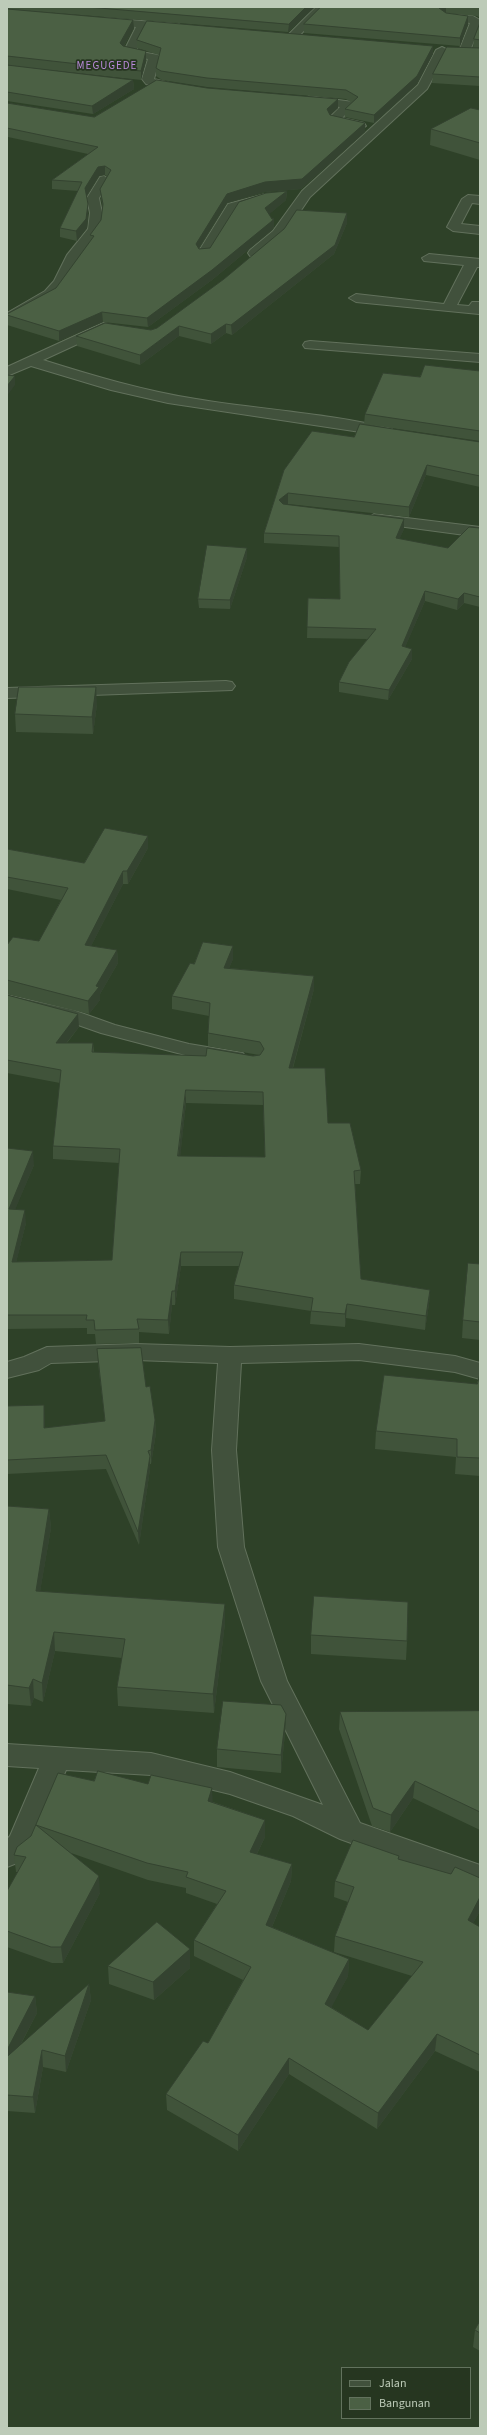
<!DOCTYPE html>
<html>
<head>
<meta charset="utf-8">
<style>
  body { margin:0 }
  #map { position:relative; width:487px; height:2435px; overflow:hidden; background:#2e4128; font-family:"Source Sans 3",sans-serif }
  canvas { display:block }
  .frame { position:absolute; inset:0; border:8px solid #bdcbb8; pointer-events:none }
  .legend { position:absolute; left:341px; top:2367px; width:130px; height:52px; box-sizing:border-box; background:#263620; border:1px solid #62725d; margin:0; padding:5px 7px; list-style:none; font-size:12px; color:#bdcbb8 }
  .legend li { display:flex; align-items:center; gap:8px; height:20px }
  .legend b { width:20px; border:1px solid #62725d }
</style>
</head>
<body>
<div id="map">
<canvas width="487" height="2435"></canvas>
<div class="frame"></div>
<ul class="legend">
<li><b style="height:5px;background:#41513c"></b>Jalan</li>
<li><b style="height:11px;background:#4b6044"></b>Bangunan</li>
</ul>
</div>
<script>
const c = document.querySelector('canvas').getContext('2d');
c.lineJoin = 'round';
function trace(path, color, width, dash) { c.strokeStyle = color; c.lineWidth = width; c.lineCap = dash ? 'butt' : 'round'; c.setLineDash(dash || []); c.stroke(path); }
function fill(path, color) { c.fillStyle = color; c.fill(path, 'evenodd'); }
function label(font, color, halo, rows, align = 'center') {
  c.font = font + ' "Source Sans 3",sans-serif'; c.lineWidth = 3.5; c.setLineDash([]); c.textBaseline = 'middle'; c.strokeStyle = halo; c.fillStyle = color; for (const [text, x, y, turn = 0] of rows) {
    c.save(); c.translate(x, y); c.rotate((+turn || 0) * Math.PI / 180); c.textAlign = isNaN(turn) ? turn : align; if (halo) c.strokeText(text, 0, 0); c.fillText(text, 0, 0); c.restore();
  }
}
const street = new Path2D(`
  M 316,7 L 325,9 L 297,38 L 289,38 L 289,34 Z
  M 446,14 L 473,16 L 480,20 L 480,26 L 469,53 L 465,54 L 459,51 L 470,23 L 442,19 L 440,17 Z
  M 104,18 L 179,24 L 179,28 L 175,29 L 147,27 L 136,51 L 158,55 L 160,57 L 154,79 L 185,87 L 187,89 L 185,91 L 181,93 L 146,84 L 142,79 L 148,59 L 125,55 L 123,53 L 136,27 L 100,23 L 100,19 Z
  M 442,47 L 448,50 L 427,89 L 310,197 L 283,237 L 260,256 L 250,256 L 248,253 L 250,250 L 273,231 L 302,191 L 418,85 L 436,50 Z
  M 309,96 L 353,102 L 355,105 L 342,118 L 364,123 L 366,126 L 360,130 L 330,122 L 328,119 L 340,107 L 305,102 L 303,100 Z
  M 104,176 L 110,180 L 99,198 L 102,213 L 100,229 L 80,256 L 65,286 L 55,297 L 7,323 L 7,313 L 45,291 L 54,281 L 67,255 L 88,229 L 90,213 L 87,198 L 100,177 Z
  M 265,194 L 269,195 L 271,198 L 269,201 L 238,210 L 209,257 L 199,257 L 197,254 L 228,204 Z
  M 468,195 L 480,196 L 480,204 L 472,203 L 461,224 L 480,226 L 480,234 L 453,231 L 447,227 L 462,199 Z
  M 429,254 L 480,259 L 480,267 L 477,267 L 457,305 L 469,306 L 472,302 L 480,302 L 479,314 L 356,302 L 349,298 L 356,294 L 444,304 L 464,265 L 424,261 L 422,258 Z
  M 103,323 L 108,324 L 110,327 L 108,330 L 43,360 C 94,376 144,391 196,399 C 261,410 329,413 392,429 L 394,432 L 387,436 L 168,403 L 111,390 L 31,366 L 7,376 L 7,367 Z
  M 310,341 L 480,354 L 480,362 L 305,348 L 303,345 L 305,342 Z
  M 374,514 L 480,527 L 480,537 L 368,522 L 366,519 Z
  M 226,681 L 232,682 L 235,686 L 232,690 L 7,698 L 7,688 Z
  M 7,995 L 73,1010 L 115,1025 L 189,1044 L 243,1053 L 246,1058 L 243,1063 L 236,1064 L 189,1056 L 101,1033 L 61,1019 L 7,1007 Z
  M 136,1344 L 230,1347 L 359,1344 L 455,1356 L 480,1363 L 480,1379 L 455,1372 L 359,1360 L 241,1363 L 236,1450 L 244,1547 L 287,1681 L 360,1823 L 480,1865 L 480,1889 L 340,1839 L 293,1816 L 230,1794 L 151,1775 L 66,1770 L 31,1852 L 17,1863 L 7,1867 L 7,1839 L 10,1836 L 39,1768 L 7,1766 L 7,1744 L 151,1753 L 230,1772 L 323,1805 L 261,1681 L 218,1547 L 212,1450 L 218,1363 L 136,1360 L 51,1363 L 39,1370 L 7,1378 L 7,1362 L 24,1357 L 47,1347 Z`);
const wall = new Path2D(`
  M 7,7 L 315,7 L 288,32 L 7,9 L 133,20 L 134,28 L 124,46 L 146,60 L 141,80 L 22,67 L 133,80 L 134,89 L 93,114 L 7,101 L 7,103 L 94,117 L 338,108 L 330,115 L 365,132 L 301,189 L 265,192 L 227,203 L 199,249 L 210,248 L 287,191 L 286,200 L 269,214 L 274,227 L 272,230 L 212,280 L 148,327 L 103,322 L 59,341 L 7,325 L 7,314 L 56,288 L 90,241 L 90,235 L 101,220 L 103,208 L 101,198 L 100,189 L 107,176 L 105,175 L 99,176 L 87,196 L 88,204 L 88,213 L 87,228 L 77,241 L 60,237 L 60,228 L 78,191 L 52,189 L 52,180 L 88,154 L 8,137 L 7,138 Z
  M 321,7 L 480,7 L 480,18 L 477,16 L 446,13 L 468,24 L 460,46 L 304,33 L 304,24 Z
  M 480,23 L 480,86 L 432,83 L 433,74 L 476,48 L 473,48 L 474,39 Z
  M 137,40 L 433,46 L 433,54 L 417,84 L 374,123 L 345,117 L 345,109 L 352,103 L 346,99 L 207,87 L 162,80 L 156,76 L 156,68 L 159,55 L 137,48 Z
  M 480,110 L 480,160 L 430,145 L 431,129 Z
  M 347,223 L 334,254 L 232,335 L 226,333 L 211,344 L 179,336 L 140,365 L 77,346 L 76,336 L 151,330 L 157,328 Z
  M 480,371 L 480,441 L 364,424 L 365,414 L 420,377 Z
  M 354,437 L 480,442 L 480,487 L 426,475 L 409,517 L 288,504 L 287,505 L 404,529 L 399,539 L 448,548 L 480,528 L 480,607 L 464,603 L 457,610 L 425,601 L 405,647 L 412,659 L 388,700 L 339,692 L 339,682 L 367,639 L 307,638 L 308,598 L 340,599 L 339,547 L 264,543 L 264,533 L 284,470 Z
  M 247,557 L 230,609 L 199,608 L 198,599 Z
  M 97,704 L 93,734 L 16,732 L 15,714 Z
  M 148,848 L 128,884 L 123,884 L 91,946 L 117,950 L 118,963 L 100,994 L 100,1000 L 89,1014 L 7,994 L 7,995 L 79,1027 L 67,1043 L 93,1043 L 94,1052 L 206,1056 L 253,1056 L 259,1055 L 208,1046 L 208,1033 L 209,1016 L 172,1009 L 172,996 L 194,964 L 233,959 L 229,968 L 314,976 L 314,989 L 293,1068 L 328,1123 L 361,1170 L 360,1184 L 355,1184 L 361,1279 L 430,1290 L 429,1304 L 425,1330 L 346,1318 L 345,1327 L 310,1324 L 311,1311 L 234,1299 L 234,1285 L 239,1266 L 181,1266 L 175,1305 L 172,1305 L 169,1334 L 139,1332 L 139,1343 L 96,1344 L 95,1334 L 87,1334 L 87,1328 L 7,1329 L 7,1148 L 34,1165 L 15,1209 L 26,1223 L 16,1262 L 112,1260 L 119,1163 L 53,1159 L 53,1146 L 60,1083 L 7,1073 L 7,945 L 39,941 L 61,900 L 7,889 L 7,849 L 84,863 ZM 186,1103 L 263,1105 L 265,1157 L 180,1156 Z
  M 480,1264 L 480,1340 L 462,1338 L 463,1320 Z
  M 97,1349 L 146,1387 L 155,1420 L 156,1433 L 151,1464 L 150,1464 L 150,1469 L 139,1545 L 106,1469 L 7,1474 L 7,1406 L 45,1419 L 45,1428 L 105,1421 L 98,1363 Z
  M 480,1374 L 480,1476 L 455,1474 L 456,1457 L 375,1449 L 376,1431 L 477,1384 Z
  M 7,1506 L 49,1509 L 51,1528 L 40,1591 L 225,1623 L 214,1713 L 118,1706 L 117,1687 L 122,1658 L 55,1651 L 43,1702 L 34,1698 L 31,1706 L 7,1704 Z
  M 311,1635 L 407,1641 L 406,1660 L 311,1654 Z
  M 480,1711 L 480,1830 L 413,1798 L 390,1832 L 372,1826 L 339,1729 L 340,1712 Z
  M 286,1714 L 285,1733 L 281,1773 L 217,1767 L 217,1749 Z
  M 58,1773 L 94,1781 L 213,1802 L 265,1820 L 265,1837 L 257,1854 L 292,1864 L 291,1881 L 272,1927 L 349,1959 L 348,1976 L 331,2007 L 368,2030 L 412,1976 L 334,1952 L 335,1936 L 348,1902 L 334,1897 L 335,1881 L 399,1859 L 480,1911 L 473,1923 L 480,1927 L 480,2072 L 435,2051 L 377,2129 L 289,2074 L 238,2151 L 167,2110 L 166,2094 L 208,2043 L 243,1980 L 194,1956 L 194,1940 L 217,1904 L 186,1893 L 186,1888 L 148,1880 L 71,1853 L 100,1893 L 63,1963 L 52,1963 L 7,1947 L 7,1891 L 18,1872 L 16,1872 L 14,1855 L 31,1836 Z
  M 108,1966 L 190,1968 L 154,2000 L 109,1984 Z
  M 89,1984 L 91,2000 L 66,2072 L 43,2067 L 35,2113 L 7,2111 L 7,1992 L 35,1996 L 37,2013 L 20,2046 Z
  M 480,2321 L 480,2351 L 473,2347 L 475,2330 Z`);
const shadedWall = new Path2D(`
  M 306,7 L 315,7 L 288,32 L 289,24 Z
  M 441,7 L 446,7 L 446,13 L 439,16 L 439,8 Z
  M 468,16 L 468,24 L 460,46 L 460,38 Z
  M 133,20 L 134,28 L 121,51 L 120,43 Z
  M 433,46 L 433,54 L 417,84 L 374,123 L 374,115 Z
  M 146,51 L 146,60 L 141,80 L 141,71 Z
  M 133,80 L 134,89 L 93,114 L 92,106 Z
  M 338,99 L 338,108 L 327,118 L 327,109 Z
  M 365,123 L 365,132 L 301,189 L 265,192 L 227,203 L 196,253 L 196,244 L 227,194 Z
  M 7,128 L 8,137 L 7,138 Z
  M 105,166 L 105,175 L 99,176 L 86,197 L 85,188 L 98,167 Z
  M 287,191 L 286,200 L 265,218 L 265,208 Z
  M 88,204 L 88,213 L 87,228 L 77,241 L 76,231 Z
  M 347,213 L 347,223 L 334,254 L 232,335 L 231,325 Z
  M 274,218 L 274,227 L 272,230 L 212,280 L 148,327 L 147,318 Z
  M 102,312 L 103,322 L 59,341 L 59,331 Z
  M 226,324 L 226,333 L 211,344 L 211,334 Z
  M 179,326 L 179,336 L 140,365 L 140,355 Z
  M 15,376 L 15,385 L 7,396 L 7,386 Z
  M 427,465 L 426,475 L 409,517 L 409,507 Z
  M 288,493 L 288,504 L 278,510 L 279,500 Z
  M 404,519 L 404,529 L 395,549 L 396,538 Z
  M 247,548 L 247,557 L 230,609 L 230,600 Z
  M 425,591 L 425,601 L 401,657 L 402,646 Z
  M 464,593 L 464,603 L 457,610 L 458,599 Z
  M 412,649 L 412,659 L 388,700 L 389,690 Z
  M 96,687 L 97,704 L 93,734 L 92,717 Z
  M 148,836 L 148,848 L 128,884 L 127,871 Z
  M 123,871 L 123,884 L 85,958 L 85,945 Z
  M 233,946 L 233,959 L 224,981 L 224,968 Z
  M 117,950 L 118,963 L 100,994 L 100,1000 L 89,1014 L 88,1001 L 96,986 Z
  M 314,976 L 314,989 L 289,1081 L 289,1068 Z
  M 78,1014 L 79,1027 L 56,1056 L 56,1043 Z
  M 186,1090 L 186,1103 L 179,1169 L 178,1156 Z
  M 33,1151 L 34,1165 L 10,1222 L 9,1209 Z
  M 25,1210 L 26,1223 L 13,1275 L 12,1262 Z
  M 181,1252 L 181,1266 L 175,1305 L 175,1291 Z
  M 430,1290 L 429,1304 L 425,1330 L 426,1316 Z
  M 172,1291 L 172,1305 L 169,1334 L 168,1320 Z
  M 347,1304 L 346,1318 L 345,1327 L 345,1314 Z
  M 44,1405 L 45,1419 L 45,1441 L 44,1428 Z
  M 155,1420 L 156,1433 L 151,1464 L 151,1450 Z
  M 150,1456 L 150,1469 L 139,1545 L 138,1532 Z
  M 49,1509 L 51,1528 L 37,1610 L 36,1591 Z
  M 225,1604 L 225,1623 L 214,1713 L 213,1694 Z
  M 54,1632 L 55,1651 L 43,1702 L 42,1683 Z
  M 33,1679 L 34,1698 L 31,1706 L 29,1688 Z
  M 286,1714 L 285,1733 L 281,1773 L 281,1755 Z
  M 415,1781 L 413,1798 L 390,1832 L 391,1815 Z
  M 212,1788 L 213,1805 L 208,1801 Z
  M 265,1820 L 265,1837 L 250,1868 L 250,1852 Z
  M 292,1864 L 291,1881 L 266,1941 L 266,1925 Z
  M 99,1876 L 100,1893 L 63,1963 L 61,1947 Z
  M 480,1897 L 480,1911 L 466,1936 L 468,1920 Z
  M 190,1949 L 190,1968 L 154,2000 L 153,1982 Z
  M 349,1959 L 348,1976 L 325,2020 L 325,2004 Z
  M 89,1984 L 91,2000 L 66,2072 L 65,2056 Z
  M 35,1996 L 37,2013 L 7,2070 L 7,2050 Z
  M 437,2034 L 435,2051 L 377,2129 L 378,2113 Z
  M 42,2050 L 43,2067 L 35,2113 L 33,2097 Z
  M 289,2058 L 289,2074 L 238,2151 L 238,2135 Z`);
const building = new Path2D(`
  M 88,7 L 306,7 L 289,24 Z
  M 321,7 L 441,7 L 439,8 L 446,13 L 468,16 L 460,38 L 304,24 Z
  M 7,9 L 133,20 L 120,43 L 123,46 L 146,51 L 141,71 L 7,56 Z
  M 147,21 L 433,46 L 417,76 L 374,115 L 345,109 L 358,97 L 346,90 L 207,78 L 161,71 L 156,68 L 161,48 L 137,40 Z
  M 480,23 L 480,40 L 474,39 Z
  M 447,47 L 480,48 L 480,77 L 433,74 Z
  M 7,65 L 133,80 L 92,106 L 7,92 Z
  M 157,80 L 207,88 L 338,99 L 327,109 L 330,115 L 365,123 L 302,179 L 265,182 L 227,194 L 196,244 L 199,249 L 210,248 L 239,202 L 266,193 L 287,191 L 265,208 L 272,219 L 274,218 L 272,221 L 212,270 L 147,318 L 102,312 L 59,331 L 7,315 L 7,314 L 56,288 L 94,236 L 90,235 L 101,220 L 103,204 L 100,189 L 111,170 L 105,166 L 98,167 L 85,188 L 88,204 L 86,219 L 76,231 L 60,228 L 82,182 L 52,180 L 98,147 L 7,128 L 7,103 L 94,117 Z
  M 471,108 L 480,110 L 480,143 L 431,129 Z
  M 297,210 L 347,213 L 335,245 L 231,325 L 226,324 L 211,334 L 179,326 L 140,355 L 76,336 L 105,323 L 151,330 L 157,328 L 224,279 L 284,229 Z
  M 425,365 L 480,371 L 480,431 L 365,414 L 383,373 L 420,377 Z
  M 7,375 L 15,376 L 7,386 Z
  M 360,424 L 480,442 L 480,476 L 427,465 L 409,507 L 288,493 L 279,500 L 283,504 L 404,519 L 396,538 L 448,548 L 469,527 L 480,528 L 480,597 L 464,593 L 458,599 L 425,591 L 402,646 L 412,649 L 389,690 L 339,682 L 349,662 L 376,629 L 307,627 L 308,598 L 340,599 L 339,536 L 264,533 L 284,470 L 312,431 L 354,437 Z
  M 207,545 L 247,548 L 230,600 L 198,599 Z
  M 19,687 L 96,687 L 92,717 L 15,714 Z
  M 105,828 L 148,836 L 127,871 L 123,871 L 85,945 L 117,950 L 96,986 L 99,987 L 88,1001 L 7,980 L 7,945 L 13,937 L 39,941 L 68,888 L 7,877 L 7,849 L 84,863 Z
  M 203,942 L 233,946 L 224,968 L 314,976 L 289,1068 L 325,1068 L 328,1123 L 350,1123 L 361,1170 L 354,1171 L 361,1279 L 430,1290 L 426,1316 L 347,1304 L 345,1314 L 311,1311 L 313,1298 L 234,1285 L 243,1252 L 181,1252 L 175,1291 L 172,1291 L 168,1320 L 137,1319 L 139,1329 L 95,1330 L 94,1320 L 86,1320 L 87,1315 L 7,1315 L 7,1148 L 33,1151 L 9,1209 L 25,1210 L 12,1262 L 112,1260 L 120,1149 L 53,1146 L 61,1070 L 7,1060 L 7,995 L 78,1014 L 56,1043 L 93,1043 L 92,1052 L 206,1056 L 207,1048 L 253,1056 L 260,1055 L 264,1049 L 260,1042 L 208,1033 L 210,1003 L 172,996 L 190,963 L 194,964 ZM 186,1090 L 263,1092 L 265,1157 L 178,1156 Z
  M 468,1263 L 480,1264 L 480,1322 L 463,1320 Z
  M 141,1348 L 146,1387 L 150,1386 L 155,1420 L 151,1450 L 148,1451 L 150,1456 L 138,1532 L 106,1455 L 7,1460 L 7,1406 L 44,1405 L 44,1428 L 105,1421 L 97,1349 Z
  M 480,1374 L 480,1458 L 457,1457 L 457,1439 L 376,1431 L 384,1375 L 477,1384 Z
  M 7,1506 L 49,1509 L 36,1591 L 225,1604 L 213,1694 L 117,1687 L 125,1639 L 54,1632 L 42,1683 L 33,1679 L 29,1688 L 7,1685 Z
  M 314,1596 L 408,1602 L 407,1641 L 311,1635 Z
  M 223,1701 L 281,1705 L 286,1714 L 281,1755 L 217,1749 Z
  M 480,1711 L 480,1812 L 415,1781 L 391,1815 L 373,1808 L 340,1712 Z
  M 98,1771 L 148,1784 L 151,1775 L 212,1788 L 208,1801 L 265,1820 L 250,1852 L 292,1864 L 266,1925 L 349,1959 L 325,2004 L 368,2030 L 423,1962 L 335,1936 L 354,1887 L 335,1881 L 353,1840 L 399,1856 L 398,1859 L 451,1874 L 455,1867 L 480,1878 L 480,1897 L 468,1920 L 480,1927 L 480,2055 L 437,2034 L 378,2113 L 289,2058 L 238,2135 L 166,2094 L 203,2041 L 208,2043 L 251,1967 L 194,1940 L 226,1891 L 186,1877 L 188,1872 L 147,1863 L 36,1825 L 99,1876 L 61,1947 L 51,1947 L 7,1931 L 7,1891 L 26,1857 L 14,1855 L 17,1847 L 31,1836 L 58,1773 L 94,1781 Z
  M 157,1922 L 190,1949 L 153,1982 L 108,1966 Z
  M 89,1984 L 65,2056 L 42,2050 L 33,2097 L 7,2095 L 7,2057 Z
  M 7,1992 L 35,1996 L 7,2050 Z
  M 480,2321 L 480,2333 L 475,2330 Z`);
const farQuarternames = [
  ["MEGUGEDE",107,67]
];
trace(street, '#62715c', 2);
fill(street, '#41513c');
fill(wall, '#40533a');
fill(shadedWall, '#344330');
fill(building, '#4b6044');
trace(building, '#344330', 1);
c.letterSpacing = '1px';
label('11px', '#b98ada', '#263620', farQuarternames);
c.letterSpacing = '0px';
</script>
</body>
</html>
